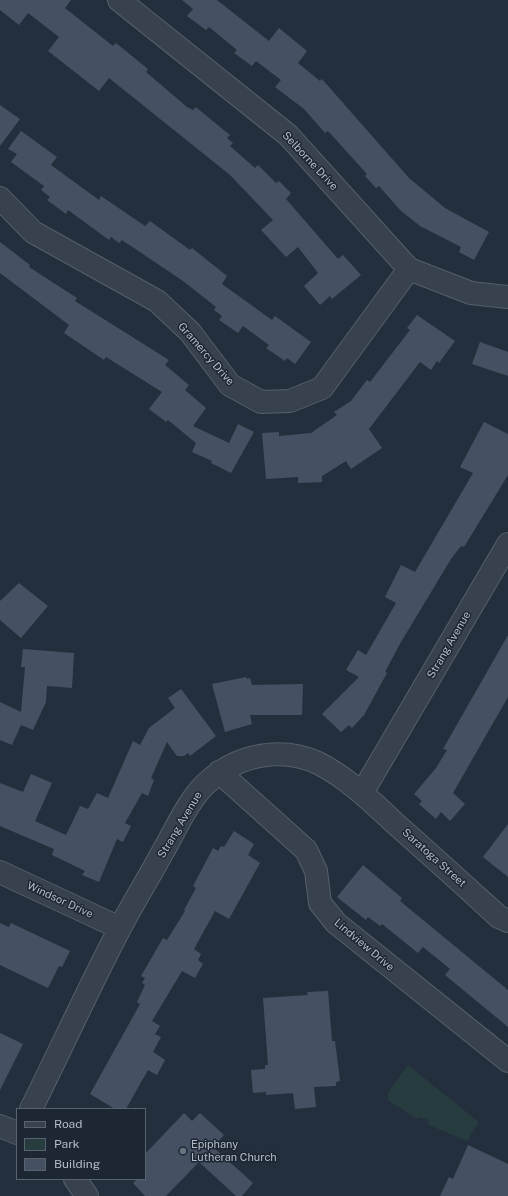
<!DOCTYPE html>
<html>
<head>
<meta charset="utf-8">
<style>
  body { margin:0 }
  #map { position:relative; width:508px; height:1196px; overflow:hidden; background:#242f3e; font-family:"Public Sans",sans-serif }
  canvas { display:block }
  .legend { position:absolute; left:16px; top:1108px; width:130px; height:72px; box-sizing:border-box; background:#1d2633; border:1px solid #59626f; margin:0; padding:5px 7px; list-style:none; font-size:12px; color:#b4bcc9 }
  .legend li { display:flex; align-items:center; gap:8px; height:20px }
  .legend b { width:20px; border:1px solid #59626f }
</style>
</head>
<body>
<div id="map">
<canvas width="508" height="1196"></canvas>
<ul class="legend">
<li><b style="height:5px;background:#38414e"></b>Road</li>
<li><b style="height:11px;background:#263c3f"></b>Park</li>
<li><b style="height:11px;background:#455162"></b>Building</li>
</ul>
</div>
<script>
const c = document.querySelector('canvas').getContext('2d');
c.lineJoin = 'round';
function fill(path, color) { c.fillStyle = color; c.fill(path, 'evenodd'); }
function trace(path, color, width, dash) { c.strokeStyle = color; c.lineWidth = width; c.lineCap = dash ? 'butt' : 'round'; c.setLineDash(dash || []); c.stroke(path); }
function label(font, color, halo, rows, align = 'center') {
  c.font = font + ' "Public Sans",sans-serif'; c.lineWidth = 3; c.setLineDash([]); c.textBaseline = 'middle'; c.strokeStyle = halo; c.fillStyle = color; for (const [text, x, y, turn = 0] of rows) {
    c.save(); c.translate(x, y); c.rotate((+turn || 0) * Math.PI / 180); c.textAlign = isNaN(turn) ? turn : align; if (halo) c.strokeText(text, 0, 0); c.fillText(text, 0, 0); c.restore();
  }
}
const green = new Path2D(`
  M 408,1065 L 479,1122 L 467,1141 L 429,1125 L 428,1120 L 420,1117 L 417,1119 L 388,1100 L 388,1092 Z`);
const building = new Path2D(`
  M 0,0 L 71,0 L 65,8 L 113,46 L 116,43 L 148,69 L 146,72 L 187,107 L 193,110 L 196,107 L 209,118 L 230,135 L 227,138 L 233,143 L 230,146 L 255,168 L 258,165 L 276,183 L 279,181 L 291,193 L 286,199 L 338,259 L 343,255 L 361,275 L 332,299 L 330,296 L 320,305 L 304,286 L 318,273 L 298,247 L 286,257 L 261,230 L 273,220 L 230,175 L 109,78 L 99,91 L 48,51 L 59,37 L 28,13 L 19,25 L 0,10 Z
  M 182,0 L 217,0 L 269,41 L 279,28 L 307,51 L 298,63 L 320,81 L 322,79 L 409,178 L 445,208 L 489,232 L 474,260 L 459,252 L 461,247 L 420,226 L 400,210 L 379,186 L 376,188 L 365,176 L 367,174 L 328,131 L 325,133 L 304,109 L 275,87 L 281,80 L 256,61 L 252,66 L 234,53 L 237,50 L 209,27 L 206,30 L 187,16 L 193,9 Z
  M 0,105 L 20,119 L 0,146 Z
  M 21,131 L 57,157 L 51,165 L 99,200 L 101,196 L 145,226 L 150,221 L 190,250 L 192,248 L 227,276 L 222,284 L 272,320 L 275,316 L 311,342 L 295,364 L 287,358 L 285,361 L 266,348 L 269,345 L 243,326 L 238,333 L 219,320 L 222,316 L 214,310 L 216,307 L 183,281 L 122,240 L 119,243 L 111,237 L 109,240 L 68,210 L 66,214 L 47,200 L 50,197 L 41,190 L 44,186 L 11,162 L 17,154 L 8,149 Z
  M 0,242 L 30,265 L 29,267 L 77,298 L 75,301 L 169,360 L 165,365 L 189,385 L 185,390 L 206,408 L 193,426 L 229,443 L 238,424 L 254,432 L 231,473 L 211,463 L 212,461 L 192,452 L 196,443 L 168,420 L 166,422 L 149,409 L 162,392 L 106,357 L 104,360 L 64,333 L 69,325 L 0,273 Z
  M 417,315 L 455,341 L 439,363 L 437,361 L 431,370 L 420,362 L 369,429 L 382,448 L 351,469 L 346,461 L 322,476 L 322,482 L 298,483 L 298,477 L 266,479 L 262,433 L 279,432 L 279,436 L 311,433 L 337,415 L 334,412 L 351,401 L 367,380 L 370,382 L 410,330 L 407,328 Z
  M 480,342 L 508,352 L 508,376 L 472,364 Z
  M 484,422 L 508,434 L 508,475 L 464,547 L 461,546 L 451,559 L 401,642 L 385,672 L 387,673 L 364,715 L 352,728 L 349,725 L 341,732 L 322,714 L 359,677 L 346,670 L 358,650 L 366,655 L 396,603 L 385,597 L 401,565 L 415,572 L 473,473 L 460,467 Z
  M 19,583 L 48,606 L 21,638 L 0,620 L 0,601 Z
  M 508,635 L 508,697 L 453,793 L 465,804 L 450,821 L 441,812 L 436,819 L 419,804 L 422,801 L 414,794 L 436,768 L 447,750 L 443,749 Z
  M 23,649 L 74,653 L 72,688 L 47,686 L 46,702 L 33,730 L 21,725 L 12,745 L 0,740 L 0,702 L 21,712 L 25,667 L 21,667 Z
  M 246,677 L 247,679 L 250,678 L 252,685 L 303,684 L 302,715 L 250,715 L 252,724 L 225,732 L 212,684 Z
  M 181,689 L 216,736 L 190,756 L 188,753 L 184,756 L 177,756 L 167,742 L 151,778 L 154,780 L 148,796 L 142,793 L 125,823 L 131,826 L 123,842 L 117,839 L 99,882 L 82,875 L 85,871 L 52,855 L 54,849 L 0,826 L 0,783 L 23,792 L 31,774 L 52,783 L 35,821 L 66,835 L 80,806 L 88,809 L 97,793 L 108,798 L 133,741 L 140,745 L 149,728 L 175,708 L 168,698 Z
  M 508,824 L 508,877 L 483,857 Z
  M 234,831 L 254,844 L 248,855 L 260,863 L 229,919 L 215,911 L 194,949 L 201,954 L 198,960 L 203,964 L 195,978 L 182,971 L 152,1021 L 160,1026 L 155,1034 L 161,1037 L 153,1052 L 165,1060 L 157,1075 L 148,1070 L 126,1109 L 115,1109 L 90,1094 L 140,1004 L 137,1002 L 145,985 L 142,983 L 145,978 L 141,976 L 163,938 L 167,940 L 185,911 L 184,910 L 196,888 L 193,886 L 213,848 L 218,851 L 221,846 L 224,847 Z
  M 363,865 L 402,898 L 400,901 L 508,990 L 508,1027 L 445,975 L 450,969 L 423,947 L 418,953 L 382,924 L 380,926 L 368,917 L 366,920 L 337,897 Z
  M 0,923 L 9,927 L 11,923 L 70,951 L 62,967 L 59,966 L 48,988 L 0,965 Z
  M 328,991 L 332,1041 L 335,1041 L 340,1081 L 336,1082 L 336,1086 L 314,1087 L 316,1107 L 295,1109 L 293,1093 L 266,1095 L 266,1092 L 253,1093 L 251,1070 L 265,1069 L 265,1065 L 268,1065 L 263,998 L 308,995 L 307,992 Z
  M 0,1033 L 23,1044 L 0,1090 Z
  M 184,1113 L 192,1121 L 200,1113 L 224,1135 L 213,1147 L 253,1183 L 242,1196 L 236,1196 L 199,1162 L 166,1196 L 145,1196 L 133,1183 L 137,1179 L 145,1179 L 145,1154 Z
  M 468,1145 L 508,1164 L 508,1196 L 440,1196 L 449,1177 L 453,1179 Z`);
const street = new Path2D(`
  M 119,0 L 288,135 L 409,269 L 471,293 L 508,297
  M 0,198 L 33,232 L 157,301 L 190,332 L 230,385 L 261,402 L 290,401 L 322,388 L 409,269
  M 219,772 L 306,850 L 316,871 L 320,903 L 336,923 L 508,1061
  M 362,793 L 508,544
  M 0,872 L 120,928
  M 31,1109 C 61,1049 89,987 120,928 C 133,903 148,879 161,855 C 174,833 190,796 209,781 C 238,755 281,746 318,763 C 348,778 374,804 398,826 C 432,856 466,887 499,917 L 508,921
  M 0,1126 L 17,1133
  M 75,1179 L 87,1196`);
const markers = [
  [183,1151,4,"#6b7280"]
];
const streetNames = [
  ["Selborne Drive",310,161,47],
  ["Gramercy Drive",206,354,49],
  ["Strang Avenue",449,645,-60],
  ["Strang Avenue",180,825,-59],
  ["Saratoga Street",434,858,42],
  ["Windsor Drive",60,900,25],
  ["Lindview Drive",364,945,40]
];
const poiNames = [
  ["Epiphany",191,1145],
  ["Lutheran Church",191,1158]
];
fill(green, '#263c3f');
fill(building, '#455162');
trace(street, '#565f6c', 24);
trace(street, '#38414e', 22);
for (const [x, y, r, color] of markers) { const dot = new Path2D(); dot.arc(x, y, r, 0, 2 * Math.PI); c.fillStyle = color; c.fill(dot); trace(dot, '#1d2633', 1.5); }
label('11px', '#b4bcc9', '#1d2633', streetNames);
label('11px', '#b4bcc9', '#1d2633', poiNames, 'left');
</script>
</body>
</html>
